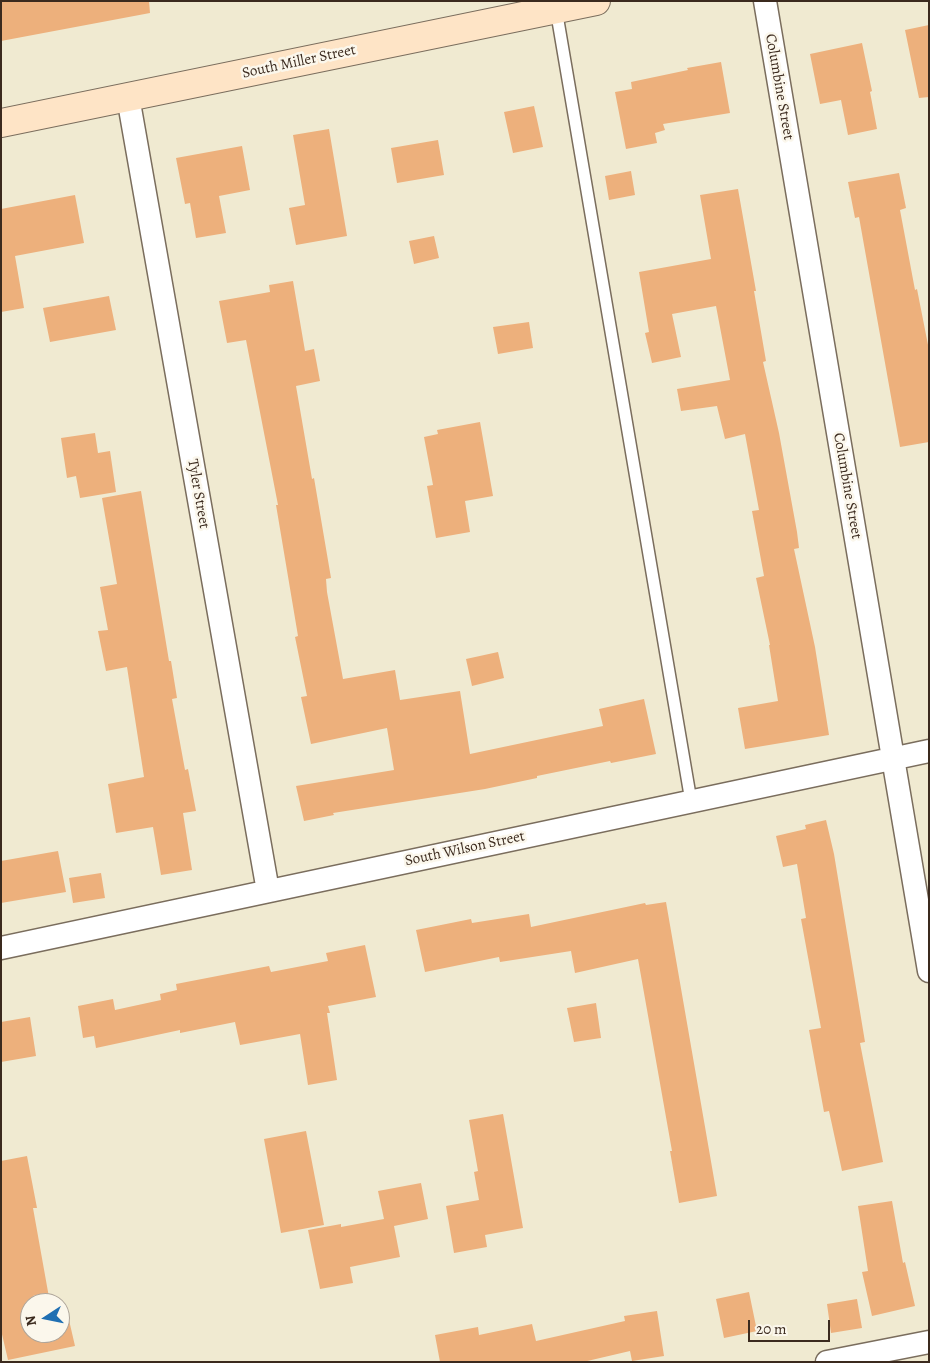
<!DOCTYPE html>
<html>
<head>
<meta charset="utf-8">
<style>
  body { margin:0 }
  #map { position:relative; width:930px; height:1363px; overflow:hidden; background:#f0ead1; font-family:Alegreya,serif }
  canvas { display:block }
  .frame { position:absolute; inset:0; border:2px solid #3b2a1e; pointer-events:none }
  .north { position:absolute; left:20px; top:1293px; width:50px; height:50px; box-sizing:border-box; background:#fbf7ec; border:1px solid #aea59a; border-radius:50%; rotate:259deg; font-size:14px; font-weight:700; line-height:20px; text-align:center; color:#3b2a1e }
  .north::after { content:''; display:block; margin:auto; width:18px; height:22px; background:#1f6fb2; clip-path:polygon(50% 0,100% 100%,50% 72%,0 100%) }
  .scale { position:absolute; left:748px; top:1320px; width:82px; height:22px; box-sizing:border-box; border:2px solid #3b2a1e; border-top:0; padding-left:6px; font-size:15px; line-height:18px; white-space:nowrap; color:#3b2a1e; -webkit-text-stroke:4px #fbf7ec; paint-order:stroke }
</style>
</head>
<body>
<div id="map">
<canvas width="930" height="1363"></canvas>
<div class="frame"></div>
<div class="north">N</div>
<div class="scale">20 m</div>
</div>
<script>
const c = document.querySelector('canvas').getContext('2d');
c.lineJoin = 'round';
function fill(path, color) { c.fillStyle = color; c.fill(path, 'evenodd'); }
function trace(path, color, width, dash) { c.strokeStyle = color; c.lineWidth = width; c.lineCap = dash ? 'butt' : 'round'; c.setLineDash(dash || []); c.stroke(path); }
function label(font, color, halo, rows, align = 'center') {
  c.font = font + ' Alegreya,serif'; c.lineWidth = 5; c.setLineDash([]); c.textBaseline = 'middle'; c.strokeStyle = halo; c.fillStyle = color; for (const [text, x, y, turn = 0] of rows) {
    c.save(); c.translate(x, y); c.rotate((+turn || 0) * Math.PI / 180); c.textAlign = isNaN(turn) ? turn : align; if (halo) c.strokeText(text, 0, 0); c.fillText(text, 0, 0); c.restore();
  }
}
const building = new Path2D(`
  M 1,1 L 149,1 L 150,13 L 1,41 Z
  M 929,25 L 929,97 L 919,98 L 905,30 Z
  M 862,43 L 872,91 L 870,92 L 877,129 L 848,135 L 841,100 L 820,104 L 810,54 Z
  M 721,62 L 730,113 L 663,124 L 665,130 L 655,133 L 657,143 L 626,149 L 615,92 L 632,89 L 631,82 L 688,70 L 687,68 Z
  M 534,106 L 543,147 L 513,153 L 504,112 Z
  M 329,129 L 347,236 L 296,245 L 289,208 L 305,205 L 293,135 Z
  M 438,140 L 444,175 L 397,183 L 391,148 Z
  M 242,146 L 250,190 L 219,196 L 226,233 L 196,238 L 190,203 L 185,204 L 176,158 Z
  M 631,171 L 635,195 L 609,200 L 605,176 Z
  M 899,173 L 906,208 L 900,210 L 915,290 L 917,289 L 929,350 L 929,442 L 900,447 L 859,217 L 855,218 L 848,182 Z
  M 738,189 L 756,291 L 754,291 L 766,361 L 763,362 L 779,433 L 797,532 L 799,548 L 794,549 L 815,647 L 829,735 L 745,749 L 738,708 L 778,701 L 769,645 L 770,645 L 756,578 L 764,576 L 752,511 L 759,510 L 745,434 L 725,439 L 717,406 L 681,411 L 677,389 L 730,380 L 716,306 L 672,314 L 681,357 L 652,363 L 645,333 L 649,332 L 639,272 L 711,259 L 700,195 Z
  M 75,195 L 84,243 L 15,256 L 24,308 L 1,312 L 1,209 Z
  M 434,236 L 439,258 L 414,264 L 409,241 Z
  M 293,281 L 305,351 L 314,349 L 320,381 L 296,386 L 312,479 L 314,478 L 331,578 L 326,579 L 327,592 L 343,679 L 395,670 L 400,700 L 460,691 L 470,754 L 603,726 L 599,709 L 644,699 L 656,754 L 611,763 L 610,761 L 537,776 L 537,778 L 485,789 L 333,813 L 334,815 L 304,821 L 296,786 L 394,770 L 387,728 L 311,744 L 301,697 L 307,696 L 295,637 L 298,636 L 276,505 L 278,505 L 246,340 L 227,343 L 219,301 L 270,292 L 269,285 Z
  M 109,296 L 116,330 L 50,342 L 43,308 Z
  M 529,322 L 533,348 L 498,354 L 493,327 Z
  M 480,422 L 493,496 L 465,501 L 470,532 L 436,538 L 427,486 L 433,485 L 424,437 L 438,434 L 437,430 Z
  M 95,433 L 98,453 L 110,451 L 116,492 L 80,498 L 76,476 L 67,478 L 61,438 Z
  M 141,491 L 169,661 L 171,661 L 177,698 L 172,699 L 185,770 L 188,769 L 196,811 L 183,813 L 192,870 L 161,875 L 153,827 L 116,833 L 108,784 L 144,777 L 127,667 L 106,671 L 98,631 L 108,630 L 100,587 L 117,584 L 102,498 Z
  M 498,652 L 504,678 L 472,686 L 466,659 Z
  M 826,820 L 834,854 L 865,1042 L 860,1043 L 883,1162 L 842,1171 L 829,1111 L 824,1112 L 809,1030 L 821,1028 L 801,919 L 806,918 L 797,864 L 783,867 L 776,836 L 806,829 L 805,825 Z
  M 58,851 L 66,892 L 1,903 L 1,861 Z
  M 101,873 L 105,898 L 73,903 L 69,878 Z
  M 666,902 L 717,1196 L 679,1203 L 670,1151 L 672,1151 L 638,959 L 575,973 L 571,951 L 500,962 L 499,957 L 425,972 L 416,930 L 471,919 L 472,923 L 529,914 L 531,927 L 645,903 L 646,905 Z
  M 365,945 L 376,997 L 328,1006 L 330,1013 L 327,1013 L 337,1080 L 308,1085 L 300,1034 L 240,1045 L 235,1022 L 180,1033 L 180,1030 L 96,1048 L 94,1036 L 83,1038 L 78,1006 L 113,999 L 115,1010 L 161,1000 L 160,994 L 177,990 L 176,984 L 269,966 L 271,972 L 328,961 L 326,953 Z
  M 596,1003 L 601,1038 L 574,1042 L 567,1008 Z
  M 30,1017 L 36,1056 L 1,1062 L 1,1022 Z
  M 503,1114 L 523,1228 L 485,1235 L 487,1247 L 454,1253 L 446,1206 L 479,1200 L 474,1172 L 478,1171 L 469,1120 Z
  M 306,1131 L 324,1225 L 281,1233 L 264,1139 Z
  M 27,1156 L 37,1208 L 33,1208 L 50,1303 L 30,1303 L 30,1333 L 60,1333 L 60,1309 L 66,1307 L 75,1346 L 8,1360 L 1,1330 L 1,1161 Z
  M 421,1183 L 428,1219 L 394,1226 L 400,1257 L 350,1267 L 353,1283 L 320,1289 L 308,1230 L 341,1224 L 341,1227 L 384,1219 L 378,1191 Z
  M 892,1201 L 903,1263 L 905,1262 L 915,1306 L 872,1316 L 862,1272 L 868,1271 L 858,1206 Z
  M 749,1292 L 757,1331 L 724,1338 L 716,1299 Z
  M 857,1299 L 862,1328 L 831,1333 L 827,1304 Z
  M 657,1311 L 664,1356 L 632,1361 L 630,1351 L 583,1362 L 440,1362 L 435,1335 L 478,1327 L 479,1335 L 532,1324 L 536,1341 L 625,1321 L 624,1316 Z`);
const lane = new Path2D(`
  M 556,9 L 691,801`);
const street = new Path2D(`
  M 765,1 L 929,971
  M 128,97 L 268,891
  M 1,948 L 929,751
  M 827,1362 L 929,1342`);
const secondary = new Path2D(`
  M 1,123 L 596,1`);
const streetNames = [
  ["South Miller Street",299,62,-12],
  ["Columbine Street",779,87,80],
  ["Columbine Street",847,486,80],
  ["Tyler Street",198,494,80],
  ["South Wilson Street",465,849,-12]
];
fill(building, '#edb07c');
trace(lane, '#7a6d5d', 14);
trace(street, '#7a6d5d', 25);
trace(secondary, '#7a6d5d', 30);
trace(lane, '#fff', 11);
trace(street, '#fff', 22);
trace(secondary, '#fee4c6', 28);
label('15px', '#3b2a1e', '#fbf7ec', streetNames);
</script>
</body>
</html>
